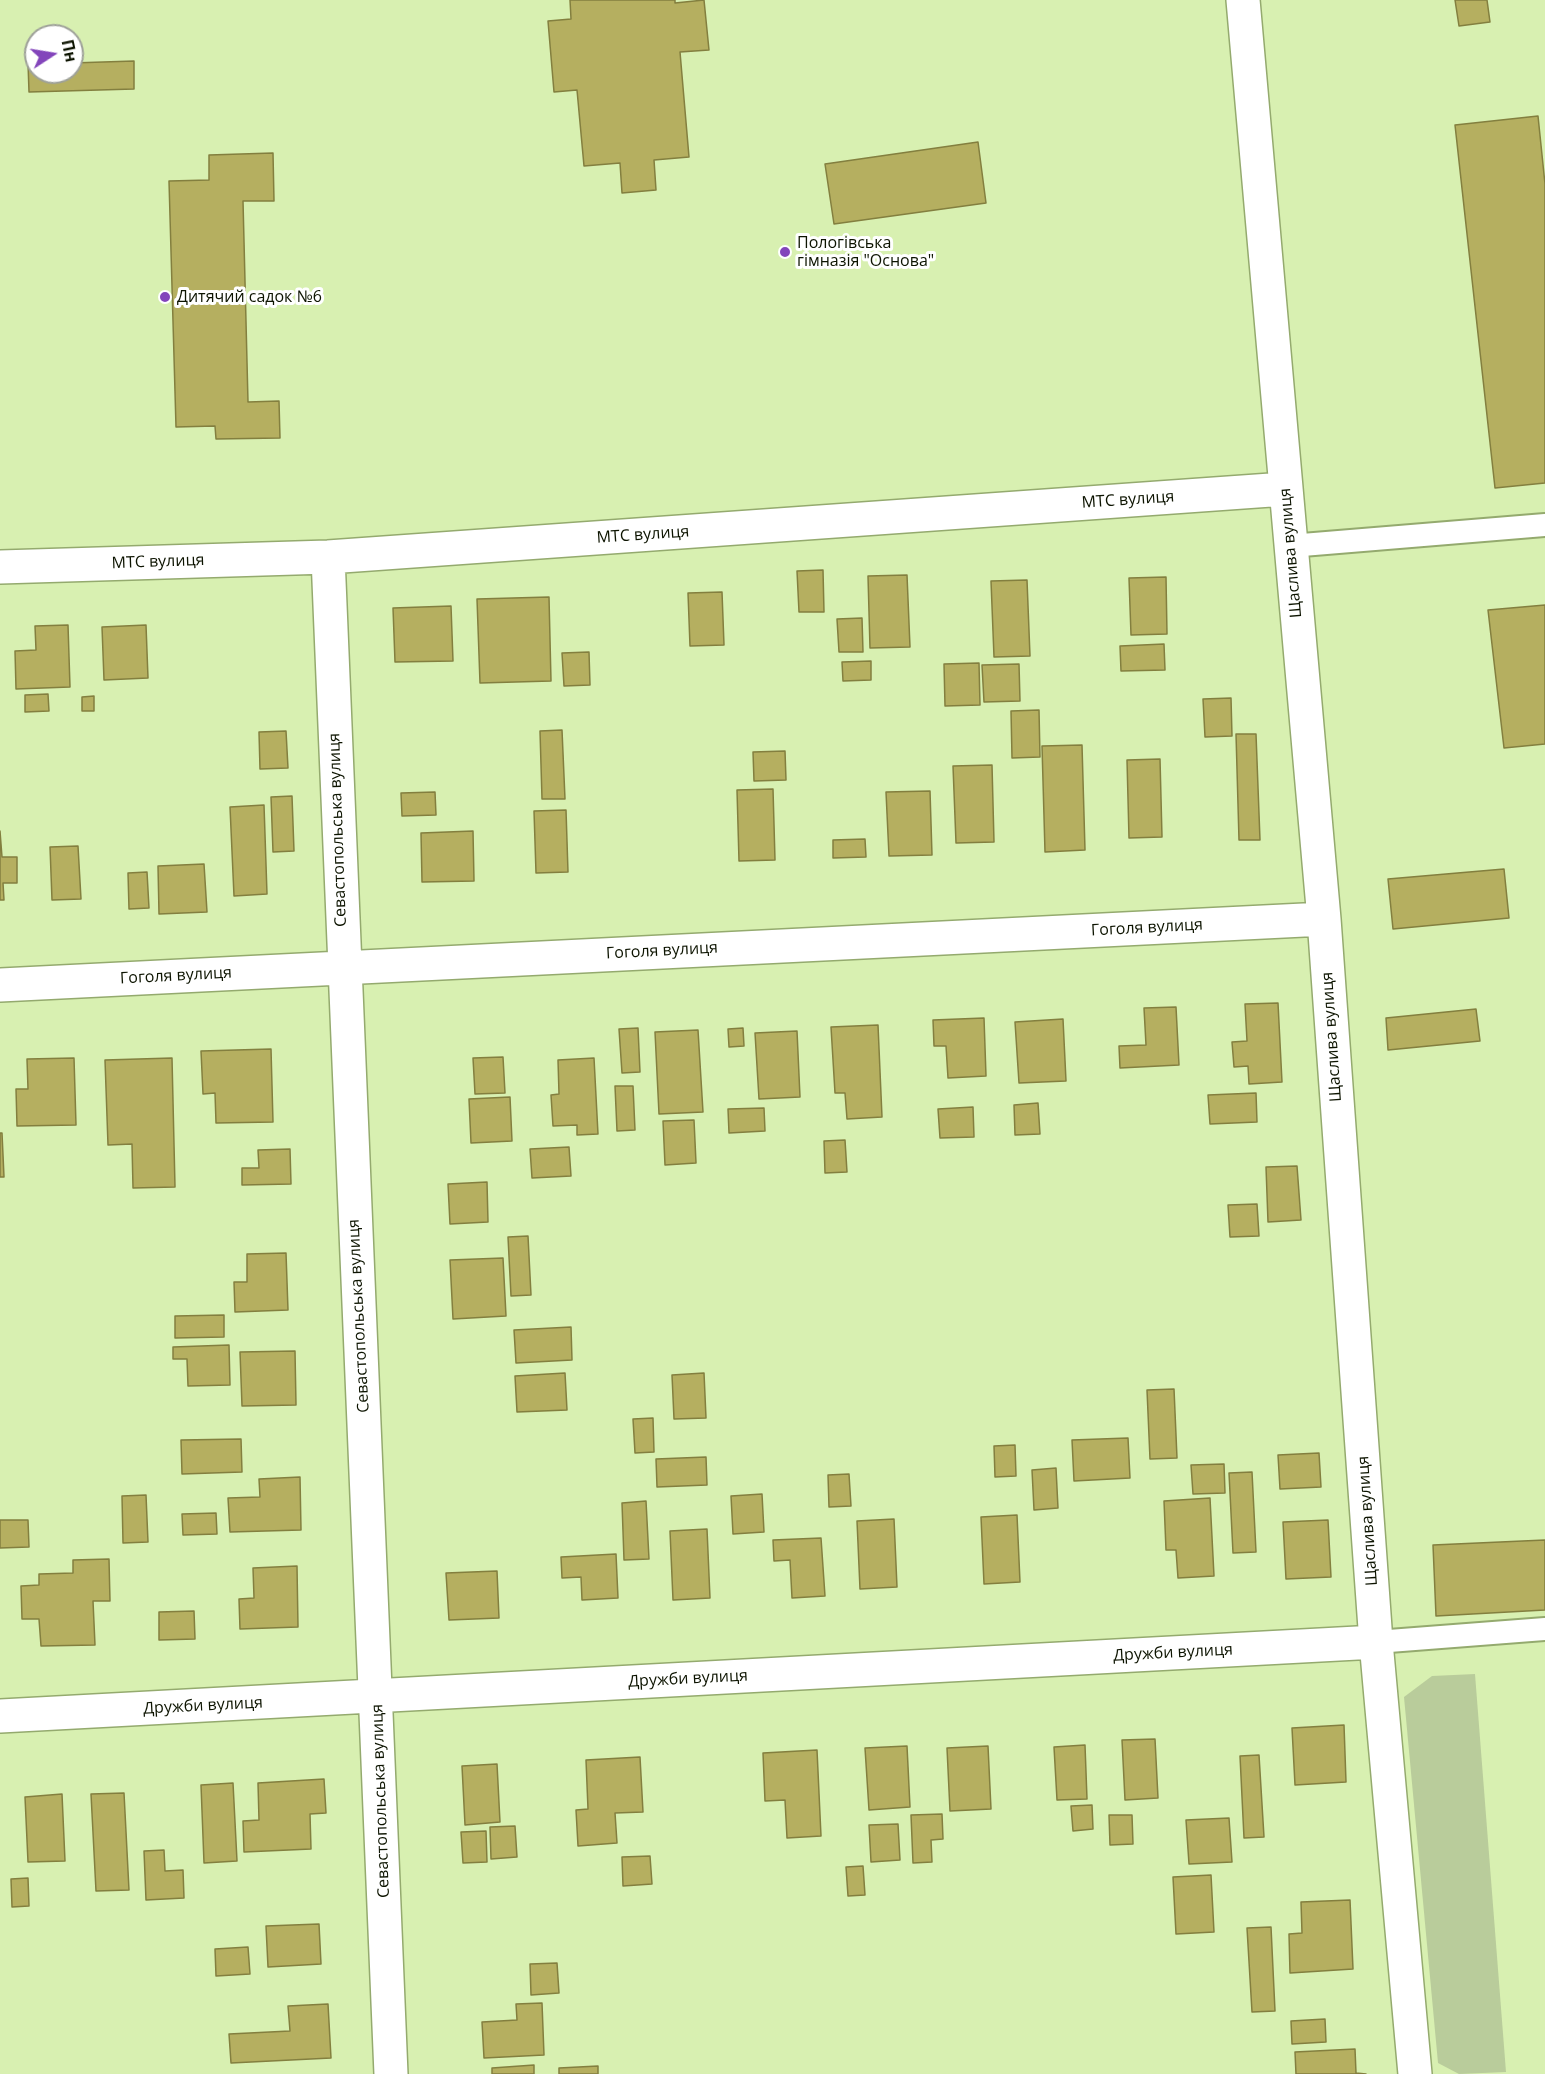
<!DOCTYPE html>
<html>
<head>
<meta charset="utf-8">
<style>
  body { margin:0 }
  #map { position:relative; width:1545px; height:2074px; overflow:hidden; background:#d8f0b1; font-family:"Open Sans",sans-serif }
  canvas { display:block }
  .north { position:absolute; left:24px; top:24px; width:60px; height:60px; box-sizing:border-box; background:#fff; border:2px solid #9ea199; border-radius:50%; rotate:78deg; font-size:16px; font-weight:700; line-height:24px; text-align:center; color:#0d1401 }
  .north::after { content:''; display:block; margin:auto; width:21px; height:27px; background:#8345bb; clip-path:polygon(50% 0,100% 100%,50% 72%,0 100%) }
</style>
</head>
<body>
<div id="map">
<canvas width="1545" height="2074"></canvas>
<div class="north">Пн</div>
</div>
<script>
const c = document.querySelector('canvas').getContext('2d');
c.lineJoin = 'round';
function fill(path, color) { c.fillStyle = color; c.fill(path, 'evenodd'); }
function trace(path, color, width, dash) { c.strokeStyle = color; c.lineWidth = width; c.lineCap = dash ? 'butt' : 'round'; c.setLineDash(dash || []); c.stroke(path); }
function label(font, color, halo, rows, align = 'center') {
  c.font = font + ' "Open Sans",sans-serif'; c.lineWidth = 6; c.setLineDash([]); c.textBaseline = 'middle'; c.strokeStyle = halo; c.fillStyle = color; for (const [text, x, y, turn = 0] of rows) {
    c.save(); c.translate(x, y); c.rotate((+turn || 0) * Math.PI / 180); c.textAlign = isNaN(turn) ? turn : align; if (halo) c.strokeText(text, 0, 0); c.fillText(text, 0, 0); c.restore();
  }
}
const green = new Path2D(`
  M 1475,1674 L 1506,2072 L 1459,2074 L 1438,2063 L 1404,1697 L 1432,1676 Z`);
const building = new Path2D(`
  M 570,0 L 675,0 L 675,3 L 704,0 L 709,50 L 680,52 L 689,157 L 654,160 L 656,190 L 622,193 L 620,163 L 584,166 L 577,90 L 554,92 L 548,21 L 571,19 Z
  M 1455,0 L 1487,0 L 1490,22 L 1459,26 Z
  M 134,61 L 134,89 L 29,92 L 28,63 L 36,63 L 36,72 L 72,72 L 72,63 Z
  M 1538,116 L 1545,184 L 1545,483 L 1495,488 L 1455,125 Z
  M 978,142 L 986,203 L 834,224 L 825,164 Z
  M 273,153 L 274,201 L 243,201 L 248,402 L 279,401 L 280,438 L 216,439 L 215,426 L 176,427 L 169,181 L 209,180 L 209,155 Z
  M 823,570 L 824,612 L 799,612 L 797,571 Z
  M 907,575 L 910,647 L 870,648 L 868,576 Z
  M 1166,577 L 1167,634 L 1131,635 L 1129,578 Z
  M 1027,580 L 1030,656 L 994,657 L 991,581 Z
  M 722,592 L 724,645 L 690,646 L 688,593 Z
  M 549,597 L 551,681 L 480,683 L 477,599 Z
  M 1545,605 L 1545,744 L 1504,748 L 1488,610 Z
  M 451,606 L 453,661 L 395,662 L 393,608 Z
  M 862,618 L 863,652 L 839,652 L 837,619 Z
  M 68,625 L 70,687 L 16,689 L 15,651 L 36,650 L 35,626 Z
  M 146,625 L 148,678 L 104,680 L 102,627 Z
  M 1164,644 L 1165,670 L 1121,671 L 1120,646 Z
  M 589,652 L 590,685 L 564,686 L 562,653 Z
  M 871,661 L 871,680 L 843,681 L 842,662 Z
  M 979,663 L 980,705 L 945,706 L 944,664 Z
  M 1019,664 L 1020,701 L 984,702 L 982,665 Z
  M 48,694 L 49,711 L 25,712 L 25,695 Z
  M 94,696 L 94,711 L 82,711 L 82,697 Z
  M 1231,698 L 1232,736 L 1205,737 L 1203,699 Z
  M 1039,710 L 1040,757 L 1012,758 L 1011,711 Z
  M 562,730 L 565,799 L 542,799 L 540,731 Z
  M 286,731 L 288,768 L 260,769 L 259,732 Z
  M 1236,734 L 1256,734 L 1260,840 L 1239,840 Z
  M 1082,745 L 1085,850 L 1045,852 L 1042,746 Z
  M 785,751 L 786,780 L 754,781 L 753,752 Z
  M 1160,759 L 1162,837 L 1129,838 L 1127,760 Z
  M 992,765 L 994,842 L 956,843 L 953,766 Z
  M 773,789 L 775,860 L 739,861 L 737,790 Z
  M 930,791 L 932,855 L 889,856 L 886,792 Z
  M 435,792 L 436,815 L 402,816 L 401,793 Z
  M 292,796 L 294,851 L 273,852 L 271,797 Z
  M 264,805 L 267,894 L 234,896 L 230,807 Z
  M 566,810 L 568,872 L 536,873 L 534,811 Z
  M 0,831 L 2,857 L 17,857 L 17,883 L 3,883 L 4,900 L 0,900 Z
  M 473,831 L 474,881 L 422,882 L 421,833 Z
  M 865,839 L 866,857 L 833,858 L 833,840 Z
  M 78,846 L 81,899 L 52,900 L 50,847 Z
  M 204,864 L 207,912 L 159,914 L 158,866 Z
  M 1504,869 L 1509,918 L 1393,929 L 1388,879 Z
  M 147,872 L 149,908 L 129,909 L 128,873 Z
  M 1278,1003 L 1282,1082 L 1249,1084 L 1248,1066 L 1234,1067 L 1232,1042 L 1247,1041 L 1245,1004 Z
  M 1176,1007 L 1179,1065 L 1120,1068 L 1119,1046 L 1146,1045 L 1144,1008 Z
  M 1476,1009 L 1480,1041 L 1388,1050 L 1386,1018 Z
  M 984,1018 L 986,1076 L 948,1078 L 946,1046 L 934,1046 L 933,1020 Z
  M 1063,1019 L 1066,1081 L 1019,1083 L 1015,1022 Z
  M 878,1025 L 882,1117 L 847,1119 L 845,1093 L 835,1093 L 831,1027 Z
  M 638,1028 L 640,1072 L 622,1073 L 619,1029 Z
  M 743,1028 L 744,1046 L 729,1047 L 728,1029 Z
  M 698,1030 L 703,1112 L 659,1114 L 655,1032 Z
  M 797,1031 L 800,1097 L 759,1099 L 755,1033 Z
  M 271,1049 L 273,1122 L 216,1123 L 215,1093 L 203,1094 L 201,1051 Z
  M 503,1057 L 505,1093 L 475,1094 L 473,1058 Z
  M 74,1058 L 76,1125 L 17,1126 L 16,1089 L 28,1089 L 27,1059 Z
  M 172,1058 L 175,1187 L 133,1188 L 132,1144 L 108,1145 L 105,1060 Z
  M 594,1058 L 598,1134 L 577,1135 L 577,1125 L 553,1126 L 551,1095 L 559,1094 L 558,1060 Z
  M 615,1086 L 633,1086 L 635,1130 L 617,1131 Z
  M 1256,1093 L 1257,1122 L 1210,1124 L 1208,1095 Z
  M 510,1097 L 512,1141 L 471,1143 L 469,1099 Z
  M 1038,1103 L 1040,1134 L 1015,1135 L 1014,1105 Z
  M 973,1107 L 974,1137 L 940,1138 L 938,1109 Z
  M 764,1108 L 765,1131 L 729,1133 L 728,1109 Z
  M 694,1120 L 696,1163 L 665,1165 L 663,1121 Z
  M 0,1133 L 2,1133 L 4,1177 L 0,1177 Z
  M 845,1140 L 847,1172 L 825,1173 L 824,1141 Z
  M 569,1147 L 571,1176 L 532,1178 L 530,1149 Z
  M 290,1149 L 291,1184 L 242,1185 L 242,1168 L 259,1168 L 258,1150 Z
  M 1297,1166 L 1301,1220 L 1268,1222 L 1266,1167 Z
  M 487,1182 L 488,1222 L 450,1224 L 448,1184 Z
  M 1257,1204 L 1259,1236 L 1230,1237 L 1228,1205 Z
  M 528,1236 L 531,1295 L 511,1296 L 508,1237 Z
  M 286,1253 L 288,1310 L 235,1312 L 234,1282 L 247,1282 L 247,1254 Z
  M 503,1258 L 506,1316 L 453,1319 L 450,1260 Z
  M 224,1315 L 224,1337 L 175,1338 L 175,1316 Z
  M 571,1327 L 572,1360 L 516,1363 L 514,1330 Z
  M 229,1345 L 230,1385 L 188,1386 L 187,1359 L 173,1359 L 173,1347 Z
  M 295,1351 L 296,1405 L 242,1406 L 240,1352 Z
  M 565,1373 L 567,1410 L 517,1412 L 515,1376 Z
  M 704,1373 L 706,1418 L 674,1419 L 672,1375 Z
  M 1174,1389 L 1177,1458 L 1150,1459 L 1147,1390 Z
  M 653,1418 L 654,1452 L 635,1453 L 633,1419 Z
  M 1128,1438 L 1130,1478 L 1074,1481 L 1072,1440 Z
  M 241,1439 L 242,1472 L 182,1474 L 181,1440 Z
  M 1015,1445 L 1016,1476 L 995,1477 L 994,1446 Z
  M 1319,1453 L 1321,1487 L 1280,1489 L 1278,1455 Z
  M 706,1457 L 707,1485 L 657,1487 L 656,1459 Z
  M 1224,1464 L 1225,1493 L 1193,1494 L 1191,1465 Z
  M 1056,1468 L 1058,1508 L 1034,1510 L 1032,1470 Z
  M 1252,1472 L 1256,1552 L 1233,1553 L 1229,1473 Z
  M 849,1474 L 851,1506 L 829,1507 L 828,1475 Z
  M 300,1477 L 301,1530 L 230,1532 L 228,1498 L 260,1497 L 259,1479 Z
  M 762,1494 L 764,1532 L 733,1534 L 731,1496 Z
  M 146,1495 L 148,1542 L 123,1543 L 122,1496 Z
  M 1210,1498 L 1214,1576 L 1178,1578 L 1176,1550 L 1166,1550 L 1164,1501 Z
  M 646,1501 L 649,1559 L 624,1560 L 622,1503 Z
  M 216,1513 L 217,1534 L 183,1535 L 182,1514 Z
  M 1017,1515 L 1020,1582 L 984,1584 L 981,1517 Z
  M 894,1519 L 897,1587 L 860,1589 L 857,1521 Z
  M 0,1520 L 28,1520 L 29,1547 L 0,1548 Z
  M 1328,1520 L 1331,1577 L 1286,1579 L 1283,1522 Z
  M 707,1529 L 710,1598 L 673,1600 L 670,1531 Z
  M 821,1538 L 825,1596 L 792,1598 L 790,1560 L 774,1561 L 773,1540 Z
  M 1545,1540 L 1545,1610 L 1436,1616 L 1433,1545 Z
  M 616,1554 L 618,1598 L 582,1600 L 581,1577 L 562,1578 L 561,1557 Z
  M 109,1559 L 110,1601 L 93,1601 L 95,1645 L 41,1646 L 39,1619 L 22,1619 L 21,1586 L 39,1585 L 39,1574 L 73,1573 L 73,1560 Z
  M 297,1566 L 298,1627 L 240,1629 L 239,1599 L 254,1598 L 253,1568 Z
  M 497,1571 L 499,1618 L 449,1620 L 446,1573 Z
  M 194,1611 L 195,1639 L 159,1640 L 159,1612 Z
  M 1344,1725 L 1346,1782 L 1295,1785 L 1292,1728 Z
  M 1155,1739 L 1158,1798 L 1125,1800 L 1122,1740 Z
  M 1085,1745 L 1087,1799 L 1057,1800 L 1054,1747 Z
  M 907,1746 L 910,1807 L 869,1810 L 865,1748 Z
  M 988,1746 L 991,1809 L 950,1811 L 947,1748 Z
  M 817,1750 L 821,1836 L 787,1838 L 785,1800 L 765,1801 L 763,1753 Z
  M 1259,1755 L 1264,1837 L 1244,1838 L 1240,1756 Z
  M 640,1757 L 643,1812 L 615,1813 L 617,1843 L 578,1846 L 576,1810 L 588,1809 L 586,1760 Z
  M 497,1764 L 500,1822 L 465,1825 L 462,1766 Z
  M 324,1779 L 326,1813 L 310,1814 L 311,1849 L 244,1852 L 243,1821 L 259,1820 L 258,1783 Z
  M 233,1783 L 237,1861 L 204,1863 L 201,1785 Z
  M 124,1793 L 129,1890 L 96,1891 L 91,1794 Z
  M 62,1794 L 65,1861 L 28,1862 L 25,1797 Z
  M 1092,1805 L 1093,1829 L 1073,1831 L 1071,1806 Z
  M 942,1814 L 943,1839 L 931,1840 L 932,1862 L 913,1863 L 911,1815 Z
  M 1109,1815 L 1132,1815 L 1133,1844 L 1110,1845 Z
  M 1229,1818 L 1232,1862 L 1189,1864 L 1186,1820 Z
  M 898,1824 L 900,1860 L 871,1862 L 869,1825 Z
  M 515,1826 L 517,1857 L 491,1859 L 490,1827 Z
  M 486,1831 L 487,1862 L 463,1863 L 461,1832 Z
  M 164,1850 L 165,1871 L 183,1870 L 184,1898 L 146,1900 L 144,1851 Z
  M 650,1856 L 652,1884 L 623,1886 L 622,1857 Z
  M 863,1866 L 865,1895 L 848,1896 L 846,1867 Z
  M 1211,1875 L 1214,1932 L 1176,1934 L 1173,1877 Z
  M 28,1878 L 29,1906 L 12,1907 L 11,1879 Z
  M 1350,1900 L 1353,1969 L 1290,1973 L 1289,1934 L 1302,1933 L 1301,1902 Z
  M 319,1924 L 321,1964 L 268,1967 L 266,1926 Z
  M 1271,1927 L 1275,2011 L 1252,2012 L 1247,1928 Z
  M 248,1947 L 250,1974 L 216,1976 L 215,1949 Z
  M 557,1963 L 559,1993 L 531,1995 L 530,1964 Z
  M 542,2003 L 544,2055 L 484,2058 L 482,2022 L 517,2020 L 516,2004 Z
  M 328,2004 L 331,2058 L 231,2063 L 229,2034 L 290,2031 L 288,2006 Z
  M 1325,2019 L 1326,2042 L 1292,2044 L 1291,2021 Z
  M 1355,2049 L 1356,2073 L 1366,2074 L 1296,2074 L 1295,2052 Z
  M 534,2065 L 534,2074 L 492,2074 L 492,2068 Z
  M 598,2066 L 598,2074 L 559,2074 L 559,2068 Z`);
const lane = new Path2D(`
  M 1290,546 L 1545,525
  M 1376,1642 L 1545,1629`);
const street = new Path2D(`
  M 1243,0 L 1324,919 L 1376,1642 L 1415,2074
  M 328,557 L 391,2074
  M 0,567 L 328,557 L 1285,489
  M 0,985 L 1324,919
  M 0,1716 L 1376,1642`);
const markers = [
  [785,252,6,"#8345bb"],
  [165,297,6,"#8345bb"]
];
const poiNames = [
  ["Пологівська",797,243],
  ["гімназія \"Основа\"",797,261],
  ["Дитячий садок №6",177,297]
];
const streetNames = [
  ["МТС вулиця",1128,500,-4],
  ["МТС вулиця",643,535,-4],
  ["Щаслива вулиця",1291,553,-95],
  ["МТС вулиця",158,562,-2],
  ["Севастопольська вулиця",338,830,-92],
  ["Гоголя вулиця",1147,928,-3],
  ["Гоголя вулиця",662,951,-3],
  ["Гоголя вулиця",176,976,-3],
  ["Щаслива вулиця",1332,1037,-94],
  ["Севастопольська вулиця",359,1316,-93],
  ["Щаслива вулиця",1368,1521,-94],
  ["Дружби вулиця",1173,1653,-3],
  ["Дружби вулиця",688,1679,-3],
  ["Дружби вулиця",203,1706,-3],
  ["Севастопольська вулиця",381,1801,-92]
];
fill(green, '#b9cc9b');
fill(building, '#b5af60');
trace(building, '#837f3f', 1.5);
trace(lane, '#94aa6e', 26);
trace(street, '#94aa6e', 36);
trace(lane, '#fff', 22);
trace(street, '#fff', 33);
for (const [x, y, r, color] of markers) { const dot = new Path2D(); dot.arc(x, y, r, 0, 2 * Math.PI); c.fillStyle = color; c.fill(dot); trace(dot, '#fff', 2); }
label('16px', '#0d1401', '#fff', poiNames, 'left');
label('16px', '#0d1401', '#fff', streetNames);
</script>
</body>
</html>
